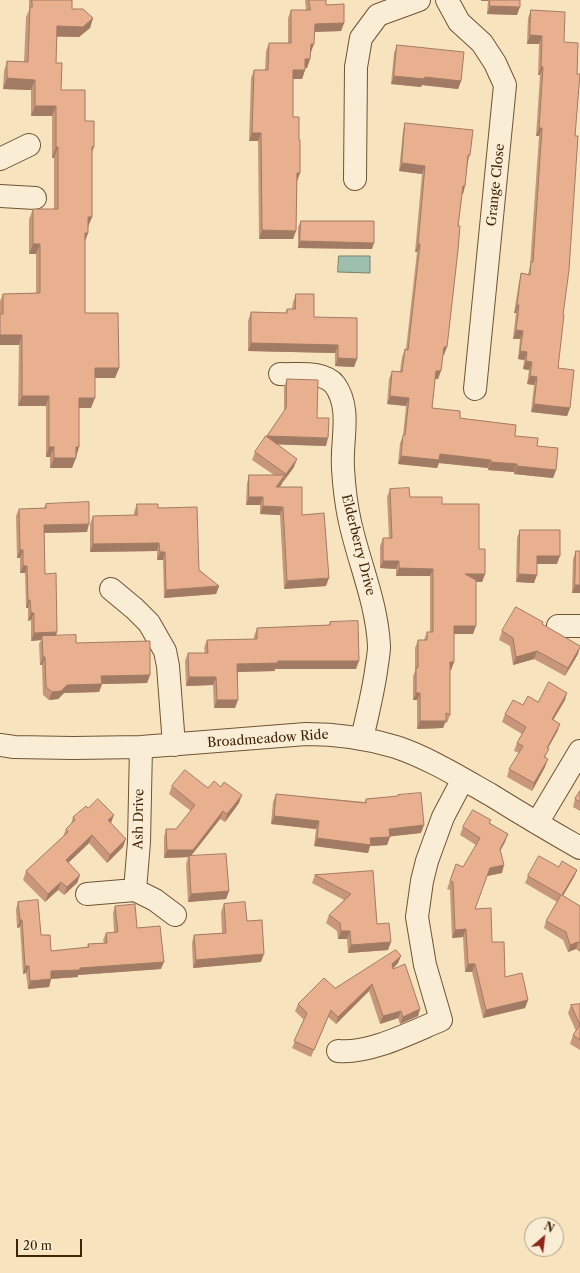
<!DOCTYPE html>
<html>
<head>
<meta charset="utf-8">
<style>
  body { margin:0 }
  #map { position:relative; width:580px; height:1273px; overflow:hidden; background:#f8e3bf; font-family:"Libre Caslon Text",serif }
  canvas { display:block }
  .north { position:absolute; left:524px; top:1217px; width:40px; height:40px; box-sizing:border-box; background:#faedd5; border:1px solid #b09d83; border-radius:50%; rotate:28deg; font-size:11px; font-weight:700; line-height:16px; text-align:center; color:#412407 }
  .north::after { content:''; display:block; margin:auto; width:14px; height:18px; background:#8f2418; clip-path:polygon(50% 0,100% 100%,50% 72%,0 100%) }
  .scale { position:absolute; left:16px; top:1239px; width:66px; height:18px; box-sizing:border-box; border:2px solid #412407; border-top:0; padding-left:5px; font-size:12px; line-height:14px; white-space:nowrap; color:#412407; -webkit-text-stroke:3px #faedd5; paint-order:stroke }
</style>
</head>
<body>
<div id="map">
<canvas width="580" height="1273"></canvas>
<div class="north">N</div>
<div class="scale">20 m</div>
</div>
<script>
const c = document.querySelector('canvas').getContext('2d');
c.lineJoin = 'round';
function fill(path, color) { c.fillStyle = color; c.fill(path, 'evenodd'); }
function trace(path, color, width, dash) { c.strokeStyle = color; c.lineWidth = width; c.lineCap = dash ? 'butt' : 'round'; c.setLineDash(dash || []); c.stroke(path); }
function label(font, color, halo, rows, align = 'center') {
  c.font = font + ' "Libre Caslon Text",serif'; c.lineWidth = 3; c.setLineDash([]); c.textBaseline = 'middle'; c.strokeStyle = halo; c.fillStyle = color; for (const [text, x, y, turn = 0] of rows) {
    c.save(); c.translate(x, y); c.rotate((+turn || 0) * Math.PI / 180); c.textAlign = isNaN(turn) ? turn : align; if (halo) c.strokeText(text, 0, 0); c.fillText(text, 0, 0); c.restore();
  }
}
const water = new Path2D(`
  M 339,256 L 370,256 L 370,273 L 338,272 Z`);
const minor = new Path2D(`
  M 447,0 L 459,22 L 482,43 L 495,63 L 505,85 L 475,389
  M 0,159 L 29,145
  M 355,179 L 356,67 L 361,38 L 378,15 L 419,0
  M 0,196 L 35,198
  M 280,374 C 296,375 324,370 335,385 C 352,409 341,440 343,468 C 344,486 346,504 350,522 C 359,563 377,603 379,646 C 379,652 378,658 377,664 C 374,689 368,713 362,738
  M 111,589 L 135,609 L 149,623 L 165,651 L 168,666 L 174,745
  M 558,626 L 580,626
  M 0,745 L 14,747 L 73,748 L 141,747 L 306,734 C 337,734 366,738 396,747 C 429,758 461,778 491,795 C 520,813 550,831 580,848
  M 141,747 L 139,842 L 135,890 L 155,900 L 175,915
  M 537,823 L 580,751
  M 87,894 L 135,890
  M 338,1051 C 370,1054 412,1032 441,1020 L 425,965 L 417,917 L 422,881 L 427,861 L 443,817 L 463,779`);
const wall = new Path2D(`
  M 29,0 L 72,0 L 72,9 L 93,18 L 90,28 L 79,37 L 57,37 L 56,63 L 61,90 L 85,121 L 92,154 L 92,217 L 88,226 L 88,233 L 85,242 L 85,313 L 119,368 L 115,378 L 95,378 L 91,408 L 79,408 L 79,447 L 72,468 L 50,468 L 50,457 L 46,457 L 46,406 L 18,406 L 19,345 L 0,345 L 0,301 L 3,294 L 36,293 L 36,254 L 29,254 L 29,219 L 33,209 L 54,209 L 54,158 L 52,158 L 52,116 L 31,116 L 31,90 L 3,89 L 4,71 L 7,61 L 24,62 L 26,17 L 29,10 Z
  M 305,0 L 326,0 L 326,5 L 344,23 L 341,31 L 315,32 L 311,52 L 310,59 L 307,68 L 305,68 L 305,70 L 302,79 L 293,79 L 293,117 L 299,140 L 300,173 L 297,181 L 296,231 L 293,239 L 259,239 L 258,141 L 249,141 L 251,78 L 254,70 L 265,70 L 266,51 L 269,43 L 288,43 L 288,18 L 291,10 L 306,10 Z
  M 481,0 L 520,0 L 517,15 L 487,14 L 488,1 L 481,1 Z
  M 531,10 L 564,42 L 575,136 L 563,315 L 558,368 L 570,408 L 567,416 L 531,412 L 534,385 L 527,384 L 529,370 L 523,369 L 524,360 L 518,359 L 520,339 L 513,339 L 516,313 L 514,313 L 519,282 L 521,273 L 528,274 L 530,266 L 539,136 L 536,136 L 540,75 L 538,75 L 539,44 L 527,44 L 528,18 Z
  M 397,45 L 461,81 L 458,89 L 422,85 L 421,87 L 391,84 L 394,53 Z
  M 405,123 L 470,155 L 468,162 L 463,194 L 462,194 L 444,355 L 443,355 L 438,379 L 435,379 L 432,408 L 515,436 L 537,446 L 556,470 L 553,478 L 514,474 L 514,472 L 488,470 L 488,468 L 439,463 L 437,468 L 398,464 L 400,443 L 403,436 L 406,406 L 387,404 L 389,379 L 392,371 L 400,371 L 402,357 L 405,349 L 406,349 L 417,252 L 415,252 L 422,174 L 399,171 L 403,131 Z
  M 301,221 L 372,249 L 298,248 L 298,227 Z
  M 296,294 L 314,317 L 357,359 L 354,367 L 335,366 L 335,353 L 248,351 L 248,321 L 251,312 L 285,313 L 287,309 L 292,309 L 293,302 Z
  M 287,379 L 317,418 L 326,446 L 277,444 L 294,467 L 283,482 L 282,481 L 279,487 L 302,515 L 326,586 L 284,589 L 280,515 L 260,514 L 260,505 L 246,505 L 247,483 L 249,475 L 274,475 L 252,460 L 255,452 L 284,412 L 284,387 Z
  M 390,489 L 410,497 L 442,504 L 479,549 L 485,574 L 482,582 L 476,582 L 473,634 L 454,634 L 454,662 L 451,670 L 450,670 L 450,715 L 447,723 L 445,722 L 443,728 L 417,729 L 417,700 L 413,700 L 413,676 L 415,671 L 415,648 L 418,640 L 424,640 L 427,632 L 430,632 L 430,576 L 396,576 L 396,569 L 380,568 L 380,546 L 383,538 L 389,538 L 387,497 Z
  M 46,504 L 87,532 L 44,533 L 45,574 L 57,632 L 56,636 L 76,643 L 150,675 L 147,683 L 102,684 L 99,692 L 64,693 L 58,699 L 49,700 L 43,695 L 42,665 L 40,665 L 39,644 L 41,640 L 31,641 L 31,620 L 28,621 L 28,608 L 26,608 L 25,573 L 20,573 L 20,558 L 17,558 L 16,516 L 19,509 L 44,508 Z
  M 137,504 L 158,508 L 199,570 L 219,586 L 216,594 L 164,598 L 163,560 L 157,560 L 157,551 L 90,552 L 90,524 L 93,516 L 134,515 L 134,512 Z
  M 520,530 L 557,564 L 537,564 L 534,583 L 516,582 L 517,538 Z
  M 576,551 L 580,593 L 572,593 L 573,559 Z
  M 330,622 L 356,669 L 275,669 L 275,671 L 238,672 L 235,708 L 214,708 L 213,685 L 186,686 L 185,661 L 188,653 L 205,653 L 204,648 L 207,640 L 254,639 L 254,636 L 257,628 L 329,625 Z
  M 542,624 L 578,654 L 565,676 L 534,659 L 513,665 L 510,646 L 499,640 L 502,631 Z
  M 565,700 L 553,720 L 560,724 L 557,732 L 548,748 L 545,758 L 545,767 L 532,791 L 507,777 L 509,769 L 519,753 L 514,751 L 517,743 L 522,734 L 502,722 L 505,714 L 523,705 L 538,702 Z
  M 172,786 L 208,788 L 239,803 L 225,822 L 220,819 L 191,856 L 229,891 L 226,899 L 188,902 L 186,864 L 188,857 L 164,858 L 164,837 L 166,829 L 176,829 L 191,811 L 169,794 Z
  M 580,791 L 580,811 L 573,807 L 575,799 Z
  M 276,794 L 365,802 L 366,799 L 397,797 L 398,795 L 421,833 L 390,836 L 387,845 L 370,846 L 368,853 L 314,846 L 316,829 L 271,824 L 273,802 Z
  M 88,808 L 110,823 L 123,847 L 107,863 L 89,843 L 68,863 L 80,875 L 77,883 L 64,895 L 58,890 L 45,902 L 23,880 L 26,871 L 63,837 L 66,829 L 71,824 L 73,817 Z
  M 490,823 L 505,842 L 500,851 L 502,873 L 487,876 L 475,909 L 492,942 L 505,977 L 528,1000 L 525,1008 L 483,1018 L 472,972 L 465,972 L 463,937 L 452,938 L 450,890 L 447,889 L 456,864 L 463,867 L 476,845 L 460,835 L 463,827 Z
  M 559,867 L 577,870 L 574,877 L 563,896 L 580,906 L 580,952 L 576,949 L 568,952 L 563,940 L 544,928 L 546,921 L 557,902 L 525,883 L 528,876 Z
  M 373,871 L 377,924 L 388,950 L 348,953 L 347,939 L 338,939 L 337,931 L 326,923 L 329,915 L 344,900 L 312,883 L 315,875 Z
  M 18,902 L 51,951 L 87,948 L 88,944 L 104,943 L 103,940 L 106,933 L 114,932 L 113,913 L 115,906 L 137,928 L 161,969 L 78,975 L 78,977 L 51,979 L 49,987 L 28,989 L 26,973 L 23,974 L 20,927 L 17,928 L 16,909 Z
  M 224,904 L 247,921 L 261,962 L 193,968 L 192,943 L 194,935 L 222,933 L 221,912 Z
  M 401,956 L 398,963 L 393,969 L 420,1009 L 418,1016 L 400,1024 L 398,1018 L 380,1024 L 369,991 L 336,1024 L 328,1017 L 311,1057 L 292,1048 L 304,1020 L 295,1011 L 298,1004 L 335,988 Z
  M 580,1004 L 580,1050 L 570,1044 L 573,1035 L 576,1031 L 568,1013 L 571,1005 Z`);
const shadedWall = new Path2D(`
  M 481,0 L 488,0 L 488,1 L 481,1 Z
  M 490,6 L 520,7 L 517,15 L 487,14 Z
  M 93,18 L 90,28 L 79,37 L 54,36 L 57,26 Z
  M 344,23 L 341,31 L 312,32 L 315,24 Z
  M 530,35 L 542,36 L 539,44 L 527,44 Z
  M 311,44 L 314,44 L 311,52 L 308,52 Z
  M 305,59 L 310,59 L 307,68 L 302,68 Z
  M 541,67 L 543,67 L 540,75 L 538,75 Z
  M 293,70 L 305,70 L 302,79 L 290,79 Z
  M 394,76 L 425,77 L 461,81 L 458,89 L 422,85 L 421,87 L 391,84 Z
  M 7,78 L 35,80 L 31,90 L 3,89 Z
  M 35,106 L 56,106 L 52,116 L 31,116 Z
  M 539,128 L 542,128 L 539,136 L 536,136 Z
  M 252,133 L 261,133 L 258,141 L 249,141 Z
  M 56,147 L 58,147 L 54,158 L 52,158 Z
  M 92,147 L 94,147 L 90,157 Z
  M 402,163 L 425,166 L 422,174 L 399,171 Z
  M 297,173 L 300,173 L 297,181 Z
  M 463,186 L 465,186 L 463,194 L 460,194 Z
  M 88,217 L 92,217 L 88,227 Z
  M 262,230 L 296,231 L 293,239 L 259,239 Z
  M 85,233 L 88,233 L 84,243 Z
  M 300,241 L 374,243 L 372,249 L 298,248 Z
  M 33,244 L 40,244 L 36,254 L 29,254 Z
  M 418,244 L 420,244 L 417,252 L 415,252 Z
  M 517,305 L 519,305 L 516,313 L 514,313 Z
  M 516,330 L 523,331 L 520,339 L 513,339 Z
  M 0,335 L 22,335 L 19,345 L 0,345 Z
  M 251,343 L 338,345 L 335,353 L 248,351 Z
  M 444,347 L 447,347 L 444,355 L 441,355 Z
  M 520,351 L 527,352 L 524,360 L 518,359 Z
  M 338,358 L 357,359 L 354,367 L 335,366 Z
  M 526,361 L 532,362 L 529,370 L 523,369 Z
  M 95,368 L 119,368 L 115,378 L 91,378 Z
  M 436,371 L 441,371 L 438,379 L 433,379 Z
  M 530,376 L 537,377 L 534,385 L 527,384 Z
  M 22,396 L 49,396 L 46,406 L 18,406 Z
  M 390,396 L 409,398 L 406,406 L 387,404 Z
  M 79,398 L 95,398 L 91,408 L 76,408 Z
  M 534,404 L 570,408 L 567,416 L 531,412 Z
  M 267,436 L 328,438 L 326,446 L 264,444 Z
  M 49,447 L 54,447 L 50,457 L 46,457 Z
  M 76,447 L 79,447 L 76,457 Z
  M 440,454 L 491,460 L 488,468 L 439,463 L 437,468 L 398,464 L 401,456 Z
  M 54,458 L 76,458 L 72,468 L 50,468 Z
  M 297,459 L 294,467 L 283,482 L 286,474 Z
  M 491,462 L 517,464 L 514,472 L 488,470 Z
  M 517,466 L 556,470 L 553,478 L 514,474 Z
  M 285,475 L 282,484 L 273,495 L 276,487 Z
  M 249,497 L 263,497 L 260,505 L 246,505 Z
  M 263,506 L 283,507 L 280,515 L 260,514 Z
  M 89,524 L 87,532 L 41,533 L 44,525 Z
  M 159,543 L 157,551 L 90,552 L 93,544 Z
  M 20,550 L 23,550 L 20,558 L 17,558 Z
  M 160,552 L 165,552 L 163,560 L 157,560 Z
  M 537,556 L 560,556 L 557,564 L 534,564 Z
  M 383,561 L 399,561 L 396,569 L 380,568 Z
  M 23,566 L 27,566 L 25,573 L 20,573 Z
  M 399,568 L 433,569 L 430,576 L 396,576 Z
  M 465,574 L 485,574 L 482,582 L 462,581 Z
  M 519,574 L 537,575 L 534,583 L 516,582 Z
  M 329,578 L 326,586 L 284,589 L 287,581 Z
  M 575,585 L 580,585 L 580,593 L 572,593 Z
  M 219,586 L 216,594 L 164,598 L 166,590 Z
  M 28,600 L 30,600 L 28,608 L 26,608 Z
  M 31,613 L 34,613 L 31,620 L 28,621 Z
  M 454,626 L 476,626 L 473,634 L 451,634 Z
  M 57,632 L 54,640 L 42,636 L 41,640 L 31,641 L 34,633 Z
  M 580,647 L 578,654 L 565,676 L 568,668 Z
  M 537,651 L 534,659 L 513,665 L 516,657 Z
  M 43,657 L 45,657 L 42,665 L 40,665 Z
  M 278,661 L 359,661 L 356,669 L 275,669 L 275,671 L 234,672 L 237,664 Z
  M 450,662 L 454,662 L 451,670 L 447,670 Z
  M 150,675 L 147,683 L 102,684 L 99,692 L 64,693 L 58,699 L 49,700 L 52,692 L 67,685 L 101,676 Z
  M 189,677 L 216,677 L 213,685 L 186,686 Z
  M 416,693 L 420,693 L 417,700 L 413,700 Z
  M 567,693 L 565,700 L 549,727 L 552,719 Z
  M 217,700 L 238,700 L 235,708 L 214,708 Z
  M 420,721 L 446,721 L 443,728 L 417,729 Z
  M 560,724 L 557,732 L 544,755 L 547,748 Z
  M 548,759 L 545,767 L 532,791 L 534,783 Z
  M 242,795 L 239,803 L 225,822 L 227,814 Z
  M 223,811 L 220,819 L 190,857 L 164,858 L 167,850 Z
  M 114,815 L 111,823 L 108,820 Z
  M 274,816 L 319,821 L 316,829 L 271,824 Z
  M 424,825 L 421,833 L 386,837 L 389,829 Z
  M 508,834 L 505,842 L 497,857 L 500,849 Z
  M 92,835 L 89,843 L 63,868 L 66,860 Z
  M 390,837 L 387,845 L 370,846 L 368,853 L 314,846 L 317,838 L 370,838 Z
  M 126,839 L 123,847 L 107,863 L 110,855 Z
  M 504,865 L 502,873 L 487,876 L 490,868 Z
  M 577,870 L 574,877 L 559,902 L 562,895 Z
  M 80,875 L 77,883 L 64,895 L 67,887 Z
  M 61,882 L 58,890 L 45,902 L 48,894 Z
  M 229,891 L 226,899 L 188,902 L 191,894 Z
  M 20,920 L 22,920 L 20,927 L 17,928 Z
  M 466,929 L 463,937 L 452,938 L 455,930 Z
  M 341,931 L 350,931 L 347,939 L 338,939 Z
  M 391,942 L 388,950 L 348,953 L 351,945 Z
  M 578,942 L 576,949 L 568,952 L 570,945 Z
  M 264,954 L 261,962 L 193,968 L 196,960 Z
  M 401,956 L 398,963 L 390,971 L 392,964 Z
  M 164,962 L 161,969 L 78,975 L 78,977 L 48,979 L 51,971 L 80,968 Z
  M 468,964 L 475,964 L 472,972 L 465,972 Z
  M 25,966 L 29,966 L 26,973 L 23,974 Z
  M 51,979 L 49,987 L 28,989 L 30,981 Z
  M 372,984 L 369,991 L 336,1024 L 338,1017 Z
  M 528,1000 L 525,1008 L 483,1018 L 486,1010 Z
  M 420,1009 L 418,1016 L 400,1024 L 403,1017 Z
  M 401,1011 L 398,1018 L 380,1024 L 383,1016 Z`);
const building = new Path2D(`
  M 32,0 L 72,0 L 72,9 L 83,9 L 93,18 L 83,27 L 57,26 L 56,63 L 62,63 L 61,90 L 85,90 L 85,121 L 94,121 L 94,147 L 92,147 L 92,217 L 88,217 L 88,233 L 85,233 L 85,313 L 118,313 L 119,368 L 95,368 L 95,398 L 79,398 L 79,447 L 76,447 L 76,458 L 54,458 L 54,447 L 49,447 L 49,396 L 22,396 L 22,335 L 0,335 L 0,314 L 3,314 L 3,294 L 40,293 L 40,244 L 33,244 L 33,209 L 58,209 L 58,147 L 56,147 L 56,106 L 35,106 L 35,80 L 7,78 L 7,61 L 28,62 L 30,7 L 32,7 Z
  M 309,0 L 326,0 L 326,5 L 344,4 L 344,23 L 315,24 L 314,44 L 311,44 L 310,59 L 305,59 L 305,70 L 293,70 L 293,117 L 299,117 L 299,140 L 300,140 L 300,173 L 297,173 L 296,231 L 262,230 L 261,133 L 252,133 L 254,70 L 268,70 L 269,43 L 291,43 L 291,10 L 310,10 Z
  M 490,0 L 520,0 L 520,7 L 490,6 Z
  M 531,10 L 565,12 L 564,42 L 578,43 L 577,74 L 580,74 L 575,136 L 578,136 L 569,270 L 563,315 L 564,315 L 558,368 L 574,370 L 570,408 L 534,404 L 537,377 L 530,376 L 532,362 L 526,361 L 527,352 L 520,351 L 523,331 L 516,330 L 519,305 L 517,305 L 521,273 L 530,275 L 531,262 L 533,262 L 542,128 L 539,128 L 543,67 L 541,67 L 542,36 L 530,35 Z
  M 397,45 L 464,52 L 461,81 L 425,77 L 424,79 L 394,76 Z
  M 405,123 L 473,130 L 470,155 L 468,155 L 465,186 L 463,186 L 458,226 L 460,226 L 458,250 L 447,347 L 444,347 L 441,371 L 436,371 L 432,408 L 460,411 L 460,418 L 467,419 L 516,425 L 515,436 L 538,438 L 537,446 L 558,448 L 556,470 L 517,466 L 517,464 L 491,462 L 491,460 L 440,454 L 439,460 L 401,456 L 403,435 L 405,435 L 409,398 L 390,396 L 392,371 L 402,372 L 405,349 L 408,350 L 420,244 L 418,244 L 425,166 L 402,163 Z
  M 301,221 L 374,221 L 374,243 L 300,241 Z
  M 296,294 L 314,294 L 314,317 L 357,318 L 357,359 L 338,358 L 338,345 L 251,343 L 251,312 L 287,313 L 287,309 L 295,309 Z
  M 287,379 L 318,380 L 317,418 L 329,418 L 328,438 L 267,436 L 286,408 Z
  M 266,436 L 297,459 L 286,474 L 255,452 Z
  M 249,475 L 285,475 L 276,487 L 302,487 L 302,515 L 324,513 L 329,578 L 287,581 L 283,507 L 263,506 L 263,497 L 249,497 Z
  M 409,488 L 410,497 L 442,497 L 442,504 L 479,504 L 479,549 L 485,549 L 485,574 L 465,574 L 476,580 L 476,626 L 454,626 L 454,662 L 450,662 L 450,715 L 446,713 L 446,721 L 420,721 L 420,693 L 416,693 L 416,668 L 418,668 L 418,640 L 427,640 L 427,632 L 433,632 L 433,569 L 399,568 L 399,561 L 383,561 L 383,538 L 392,538 L 390,489 Z
  M 89,502 L 89,524 L 44,525 L 45,574 L 56,573 L 57,632 L 34,633 L 34,613 L 31,613 L 30,600 L 28,600 L 27,566 L 23,566 L 23,550 L 20,550 L 19,509 L 46,508 L 46,504 Z
  M 137,504 L 158,504 L 158,508 L 197,507 L 199,570 L 219,586 L 166,590 L 165,552 L 160,552 L 159,543 L 93,544 L 93,516 L 137,515 Z
  M 520,530 L 560,530 L 560,556 L 537,556 L 537,575 L 519,574 Z
  M 576,551 L 580,551 L 580,585 L 575,585 Z
  M 516,607 L 543,622 L 542,624 L 580,646 L 580,647 L 568,668 L 537,651 L 516,657 L 513,638 L 502,631 Z
  M 358,621 L 359,661 L 278,661 L 278,663 L 237,664 L 238,700 L 217,700 L 216,677 L 189,677 L 188,653 L 208,653 L 207,640 L 257,639 L 257,628 L 330,625 L 330,622 Z
  M 76,635 L 76,643 L 150,641 L 150,675 L 101,676 L 102,684 L 67,685 L 61,691 L 52,692 L 46,687 L 45,657 L 43,657 L 42,636 Z
  M 549,682 L 567,693 L 552,719 L 560,724 L 547,748 L 549,749 L 544,757 L 548,759 L 534,783 L 509,769 L 523,746 L 517,743 L 526,727 L 505,714 L 513,700 L 523,705 L 528,696 L 538,702 Z
  M 185,770 L 208,788 L 214,781 L 221,787 L 224,782 L 242,795 L 227,814 L 223,811 L 193,850 L 167,850 L 166,829 L 176,829 L 195,805 L 172,786 Z
  M 580,791 L 580,802 L 575,799 Z
  M 421,793 L 424,825 L 389,829 L 390,837 L 370,838 L 371,845 L 317,838 L 319,821 L 274,816 L 276,794 L 366,803 L 366,799 L 398,796 L 398,795 Z
  M 98,799 L 114,815 L 108,820 L 126,839 L 110,855 L 92,835 L 66,860 L 80,875 L 67,887 L 61,882 L 48,894 L 26,871 L 68,832 L 66,829 L 75,820 L 73,817 L 86,806 L 88,808 Z
  M 473,810 L 491,820 L 489,823 L 508,834 L 500,849 L 504,865 L 490,868 L 475,909 L 491,908 L 492,942 L 504,942 L 505,977 L 522,973 L 528,1000 L 486,1010 L 475,964 L 468,964 L 466,929 L 455,930 L 453,882 L 450,881 L 456,864 L 463,867 L 480,838 L 463,827 Z
  M 226,854 L 229,891 L 191,894 L 189,856 Z
  M 539,856 L 559,867 L 562,861 L 577,870 L 562,895 L 580,906 L 580,943 L 578,942 L 570,945 L 566,932 L 546,921 L 561,895 L 528,876 Z
  M 373,871 L 377,924 L 389,923 L 391,942 L 351,945 L 350,931 L 341,931 L 340,923 L 329,915 L 351,894 L 315,875 Z
  M 38,900 L 41,935 L 50,935 L 51,951 L 89,947 L 88,944 L 107,943 L 106,933 L 118,932 L 115,906 L 135,904 L 137,928 L 160,926 L 164,962 L 80,968 L 80,970 L 51,971 L 51,979 L 30,981 L 29,966 L 25,966 L 22,920 L 20,920 L 18,902 Z
  M 245,902 L 247,921 L 262,920 L 264,954 L 196,960 L 194,935 L 226,933 L 224,904 Z
  M 396,950 L 401,956 L 392,964 L 393,969 L 405,964 L 420,1009 L 403,1017 L 401,1011 L 383,1016 L 372,984 L 338,1017 L 331,1010 L 314,1050 L 294,1041 L 307,1013 L 298,1004 L 324,978 L 335,988 Z
  M 580,1004 L 580,1040 L 573,1035 L 580,1025 L 571,1005 Z`);
const streetNames = [
  ["Grange Close",496,185,-84],
  ["Elderberry Drive",358,545,76],
  ["Broadmeadow Ride",268,739,-4],
  ["Ash Drive",139,819,-89]
];
fill(water, '#9ebeae');
trace(water, '#79806b', 1);
trace(minor, '#6f5435', 24);
trace(minor, '#faedd5', 22);
fill(wall, '#c8977b');
fill(shadedWall, '#a27b64');
fill(building, '#e8b08f');
trace(building, '#a27b64', 1);
label('13px', '#412407', '#faedd5', streetNames);
</script>
</body>
</html>
